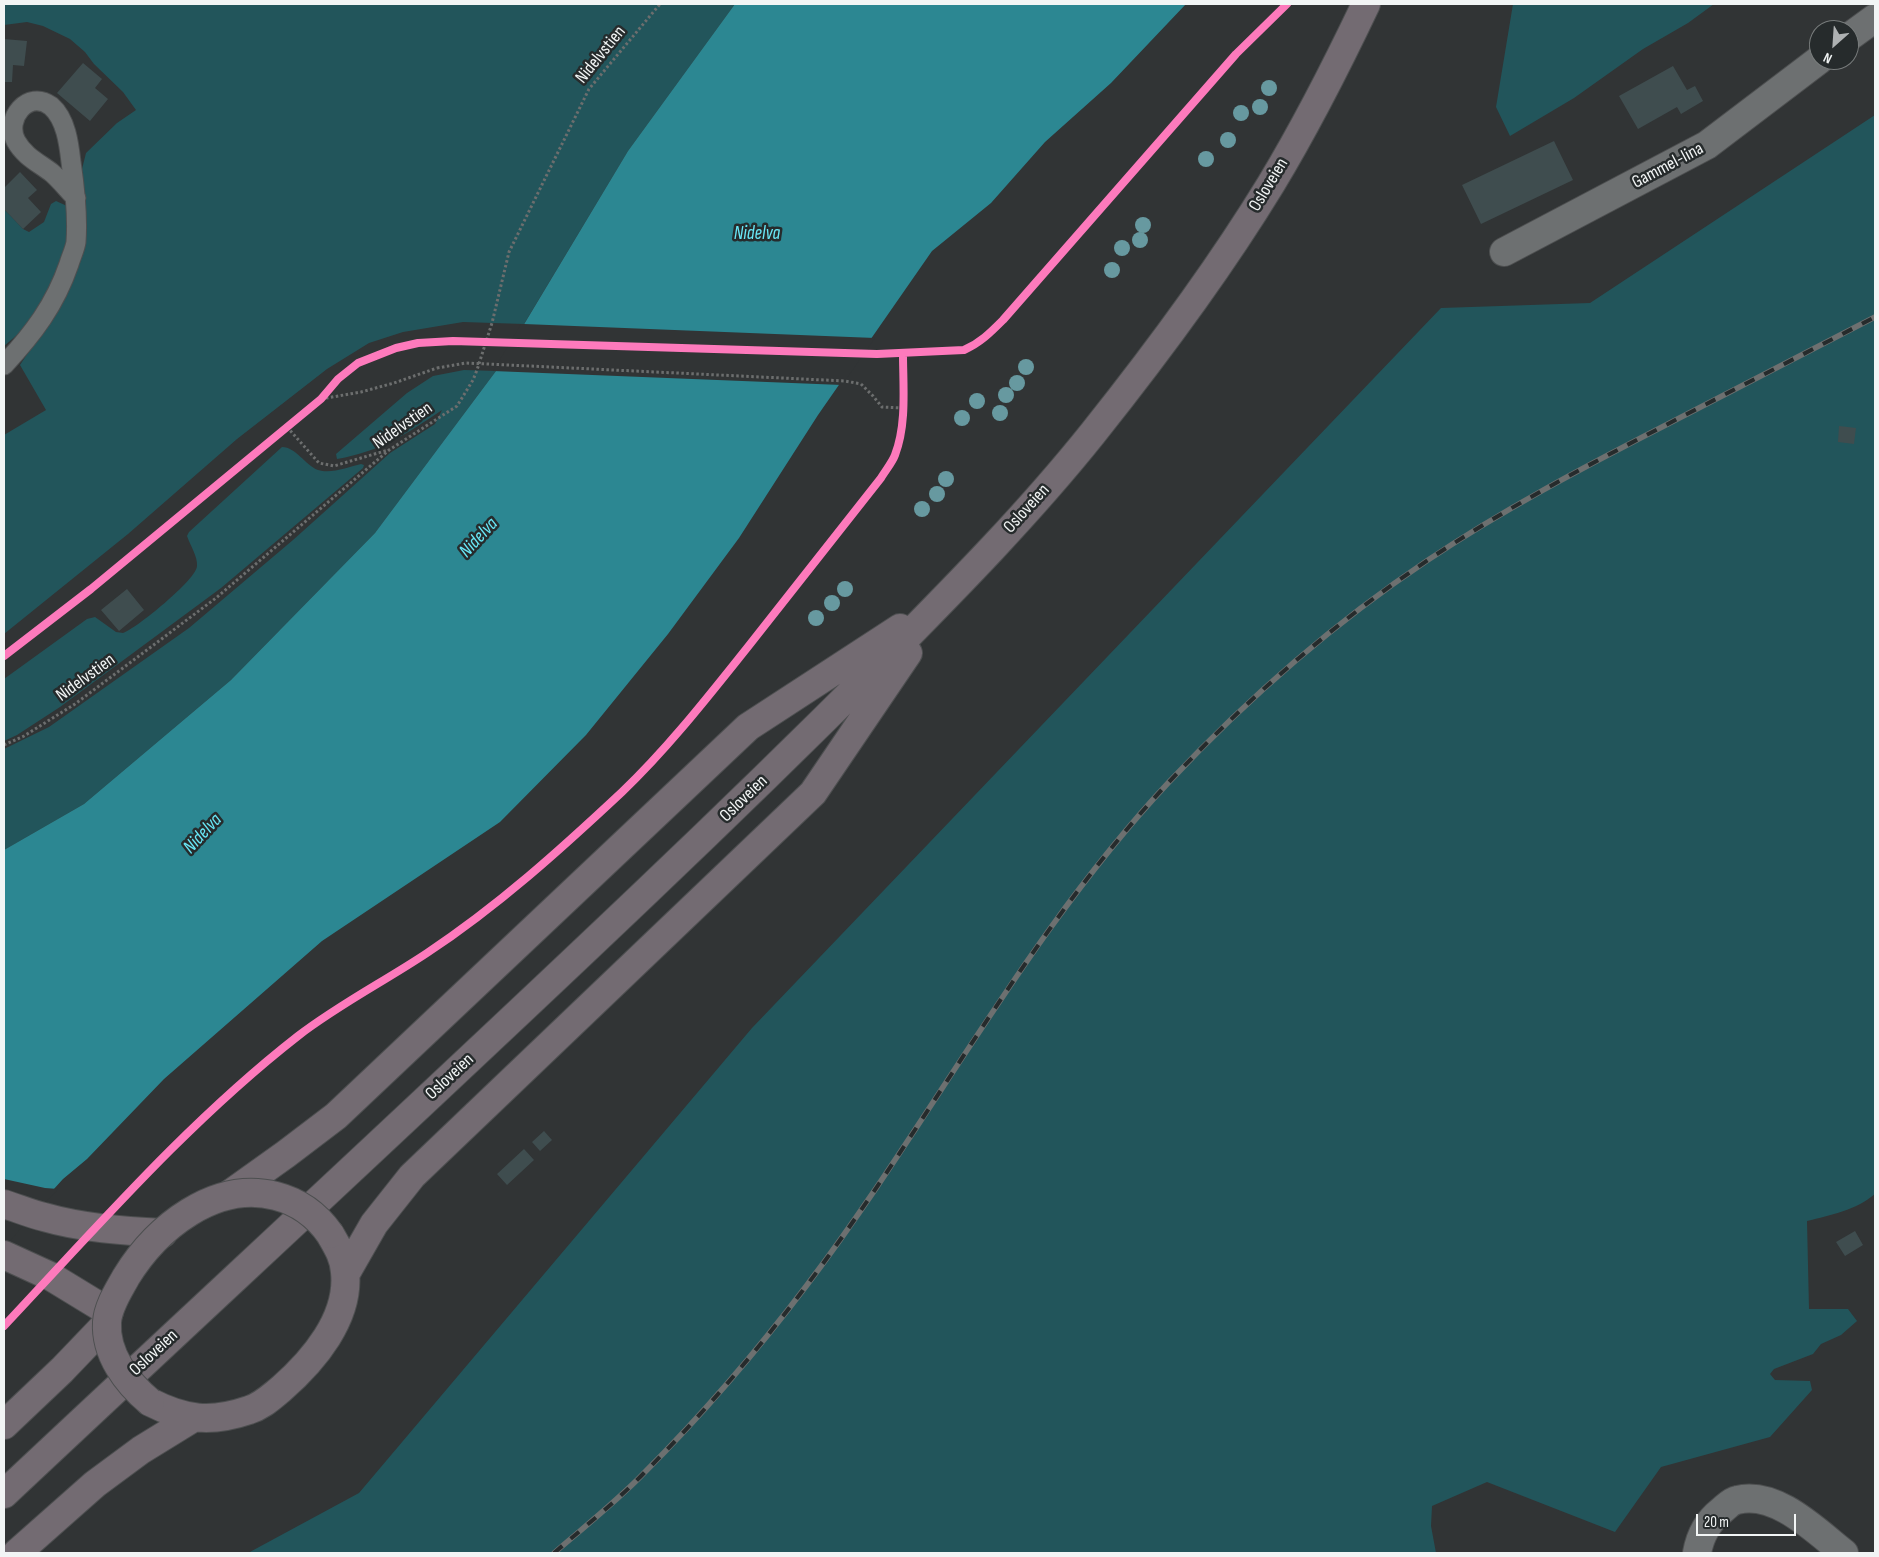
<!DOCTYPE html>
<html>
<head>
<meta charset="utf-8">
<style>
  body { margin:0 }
  #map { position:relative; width:1879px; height:1557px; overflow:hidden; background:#313435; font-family:"Sofia Sans Condensed",sans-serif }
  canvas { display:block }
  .frame { position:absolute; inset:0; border:5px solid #f2f5f5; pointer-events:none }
  .north { position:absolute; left:1809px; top:20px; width:50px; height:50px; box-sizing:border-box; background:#262b2c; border:1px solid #787c7c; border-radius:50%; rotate:206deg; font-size:14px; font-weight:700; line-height:20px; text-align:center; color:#f2f5f5 }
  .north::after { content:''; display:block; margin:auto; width:18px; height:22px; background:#aeb1b2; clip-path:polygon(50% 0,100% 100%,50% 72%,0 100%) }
  .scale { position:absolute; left:1696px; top:1514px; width:100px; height:22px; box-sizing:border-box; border:2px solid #f2f5f5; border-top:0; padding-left:6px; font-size:15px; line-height:18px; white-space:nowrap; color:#f2f5f5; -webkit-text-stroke:4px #262b2c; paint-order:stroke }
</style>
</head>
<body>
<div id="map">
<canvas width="1879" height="1557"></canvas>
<div class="frame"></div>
<div class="north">N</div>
<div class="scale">20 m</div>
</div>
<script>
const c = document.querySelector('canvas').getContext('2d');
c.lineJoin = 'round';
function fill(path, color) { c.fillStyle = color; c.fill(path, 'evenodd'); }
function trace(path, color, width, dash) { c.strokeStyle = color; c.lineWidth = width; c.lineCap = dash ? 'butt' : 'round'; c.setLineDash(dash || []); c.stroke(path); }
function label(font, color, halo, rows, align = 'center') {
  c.font = font + ' "Sofia Sans Condensed",sans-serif'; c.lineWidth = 5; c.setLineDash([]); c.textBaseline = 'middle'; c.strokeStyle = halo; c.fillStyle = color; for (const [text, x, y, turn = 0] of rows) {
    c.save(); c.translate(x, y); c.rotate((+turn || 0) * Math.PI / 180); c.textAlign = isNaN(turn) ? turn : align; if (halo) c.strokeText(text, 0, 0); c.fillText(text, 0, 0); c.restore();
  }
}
const green = new Path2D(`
  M 4,4 L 735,4 L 628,151 L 524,324 L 463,322 L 403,332 L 369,343 L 327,369 L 237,439 L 128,534 L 4,634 L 4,435 L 46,410 L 20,365 L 61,303 L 79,181 L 86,153 L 117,123 L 136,110 L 123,92 L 94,64 L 85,52 L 70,39 L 43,26 L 27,22 L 4,25 Z
  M 1513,4 L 1714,4 L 1688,23 L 1643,49 L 1574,98 L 1510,136 L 1496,107 Z
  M 1875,115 L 1875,1194 C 1856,1210 1831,1215 1807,1221 L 1809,1309 L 1848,1309 L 1857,1321 L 1841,1335 L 1821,1344 L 1813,1354 L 1774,1369 L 1770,1374 L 1775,1380 L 1810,1381 L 1812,1390 L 1770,1437 L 1661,1467 L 1615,1532 L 1487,1482 L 1432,1506 L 1431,1526 L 1436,1553 L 248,1553 L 359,1493 L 752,1028 L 1441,308 L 1590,303 Z
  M 56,201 L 67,206 L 68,246 L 40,308 L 24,329 L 4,346 L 4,209 L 23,229 L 29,232 L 44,222 L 51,204 Z
  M 464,370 L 496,371 L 375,533 L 231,680 L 84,804 L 4,850 L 4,749 L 49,727 L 189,628 L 293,540 L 390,453 L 435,424 L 442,410 C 406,434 382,451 337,459 L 336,454 L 407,393 L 433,376 Z
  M 282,447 C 296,447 305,465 318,470 C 331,474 349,467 361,464 L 364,465 L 363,468 L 221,588 L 60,707 L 17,735 L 4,741 L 4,679 L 87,619 L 95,617 L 116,632 L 123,633 C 136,629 197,579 197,566 C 198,557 190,545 187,536 L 189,532 Z`);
const water = new Path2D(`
  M 735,4 L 1186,4 L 1111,83 L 1045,142 L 991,203 L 932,251 L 818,415 L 739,538 L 668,634 L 586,735 L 500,822 L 322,941 L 164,1079 L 87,1159 L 63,1179 L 4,1244 L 4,850 L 84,804 L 231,680 L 375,533 L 496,371 L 628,151 Z`);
const pier = new Path2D(`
  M 521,324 L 524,324 L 875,338 L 842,385 L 493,371 Z
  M 4,1179 L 45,1188 L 58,1189 L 4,1247 Z`);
const building = new Path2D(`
  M 4,39 L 27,41 L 24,66 L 13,65 L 12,82 L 4,82 Z
  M 83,63 L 102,79 L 95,88 L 108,99 L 90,121 L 57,93 Z
  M 1673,66 L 1687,90 L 1695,86 L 1703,101 L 1681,114 L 1677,107 L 1638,129 L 1619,96 Z
  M 1554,141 L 1573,180 L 1481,224 L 1462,185 Z
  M 20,172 L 37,190 L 28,198 L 41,212 L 23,229 L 4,209 L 4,188 Z
  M 1839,426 L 1856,428 L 1854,444 L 1838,442 Z
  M 127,589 L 144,610 L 119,631 L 101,610 Z
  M 544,1131 L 552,1140 L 540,1151 L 532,1142 Z
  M 524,1149 L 534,1160 L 507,1185 L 497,1174 Z
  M 1855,1231 L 1863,1245 L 1845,1256 L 1836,1242 Z`);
const path = new Path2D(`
  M 861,384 L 873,396 L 882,407 L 903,408
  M 321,399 L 361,392 L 394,383 L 437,368
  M 287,427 L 319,463 L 334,466 L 388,450
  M 4,745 L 24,736 L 75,704 L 216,598 L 389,450 L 457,406 L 473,380 L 477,370 L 492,323 L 509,252 L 589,89 L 660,4`);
const lane = new Path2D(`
  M 4,365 C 33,334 55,305 69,264 C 71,257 75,249 76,242 C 78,215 75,189 71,162 C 69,144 66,119 51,106 C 28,89 4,119 16,141 C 24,156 39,163 52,173 C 61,181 68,190 76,198`);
const street = new Path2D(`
  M 1849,37 L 1875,18
  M 1504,252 L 1707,145 L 1819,60
  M 1697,1553 C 1700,1536 1707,1522 1721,1511 C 1726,1507 1731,1501 1737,1500 C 1776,1490 1816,1531 1844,1553`);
const highway = new Path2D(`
  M 230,1194 L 286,1154 L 336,1116 L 748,727 L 900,628
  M 4,1204 C 17,1208 31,1214 44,1217 C 82,1228 124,1231 163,1233
  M 4,1255 L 50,1276 L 109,1312
  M 346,1273 L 374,1224 L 412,1176 L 813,793 L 908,653
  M 150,1402 C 185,1420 211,1423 249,1410 C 262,1406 271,1397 281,1389 C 313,1361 350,1318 345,1272 C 344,1257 337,1246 330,1234
  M 4,1425 L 62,1370 L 107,1323
  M 4,1494 C 217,1294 432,1096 644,894 C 726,816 806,738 885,659 C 957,586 1029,513 1093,433 C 1156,354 1218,271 1271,184 C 1306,126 1337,65 1366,4
  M 17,1553 L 95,1484 L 141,1450 L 193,1418`);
const rail = new Path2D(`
  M 554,1553 C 584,1527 616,1502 644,1473 C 703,1414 757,1351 807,1285 C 932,1120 1027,933 1169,782 C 1247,699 1334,623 1428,560 C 1503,510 1582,468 1662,427 C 1733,390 1804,354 1875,317`);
const pathBridge = new Path2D(`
  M 437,368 L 466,363 L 845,381 L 861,384`);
const highwayBridge = new Path2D(`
  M 150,1402 C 127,1383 105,1354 107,1322 C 108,1306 119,1290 126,1277 C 156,1228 215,1180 276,1196 C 299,1202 316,1214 330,1234`);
const cycleway = new Path2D(`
  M 4,656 L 91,589 L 321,399 L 338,379 L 358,363 L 396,348 L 418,343 L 453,341 L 877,354 L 964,350 C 980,343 990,333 1003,320 L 1236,54 L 1287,4
  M 4,1326 C 98,1226 189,1121 298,1036 C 338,1005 385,981 427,953 C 498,906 560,850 622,792 C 668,748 707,698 747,648 C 792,591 836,535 881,478 C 885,471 892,463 895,455 C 907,424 903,386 903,354`);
const trees = [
  [1269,88],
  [1260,107],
  [1241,113],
  [1228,140],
  [1206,159],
  [1143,225],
  [1140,240],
  [1122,248],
  [1112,270],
  [1026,367],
  [1017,383],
  [1006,395],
  [977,401],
  [1000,413],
  [962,418],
  [946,479],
  [937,494],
  [922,509],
  [845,589],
  [832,603],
  [816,618]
];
const streetNames = [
  ["Nidelvstien",601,55,-51],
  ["Gammel-lina",1668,166,-28],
  ["Osloveien",1269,185,-59],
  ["Nidelvstien",403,426,-35],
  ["Osloveien",1027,509,-48],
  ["Nidelvstien",86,678,-36],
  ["Osloveien",744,799,-44],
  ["Osloveien",450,1077,-43],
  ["Osloveien",154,1353,-43]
];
const waterNames = [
  ["Nidelva",757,234],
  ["Nidelva",479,538,-47],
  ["Nidelva",203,834,-47]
];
fill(green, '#22555b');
fill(water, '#2c8792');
fill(pier, '#313435');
fill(building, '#3f4d4f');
trace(lane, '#4d4f50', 21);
trace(street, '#4d4f50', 30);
trace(highway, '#4d4f50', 30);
trace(path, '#6c6e6e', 3, [2.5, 2.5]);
trace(lane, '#6d7071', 19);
trace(street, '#6d7071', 28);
trace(highway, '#736b72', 28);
trace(rail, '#6d7070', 5.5);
trace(rail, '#262b2c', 4, [11]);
trace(highwayBridge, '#4d4f50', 30, []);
trace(pathBridge, '#6c6e6e', 3, [2.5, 2.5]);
trace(highwayBridge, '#736b72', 28);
trace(cycleway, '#fd7abc', 8);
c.fillStyle = '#6799a0';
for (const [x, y] of trees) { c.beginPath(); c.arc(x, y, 8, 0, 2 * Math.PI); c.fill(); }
label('18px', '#f2f5f5', '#262b2c', streetNames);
label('italic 19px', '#69e8f7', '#262b2c', waterNames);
</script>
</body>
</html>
